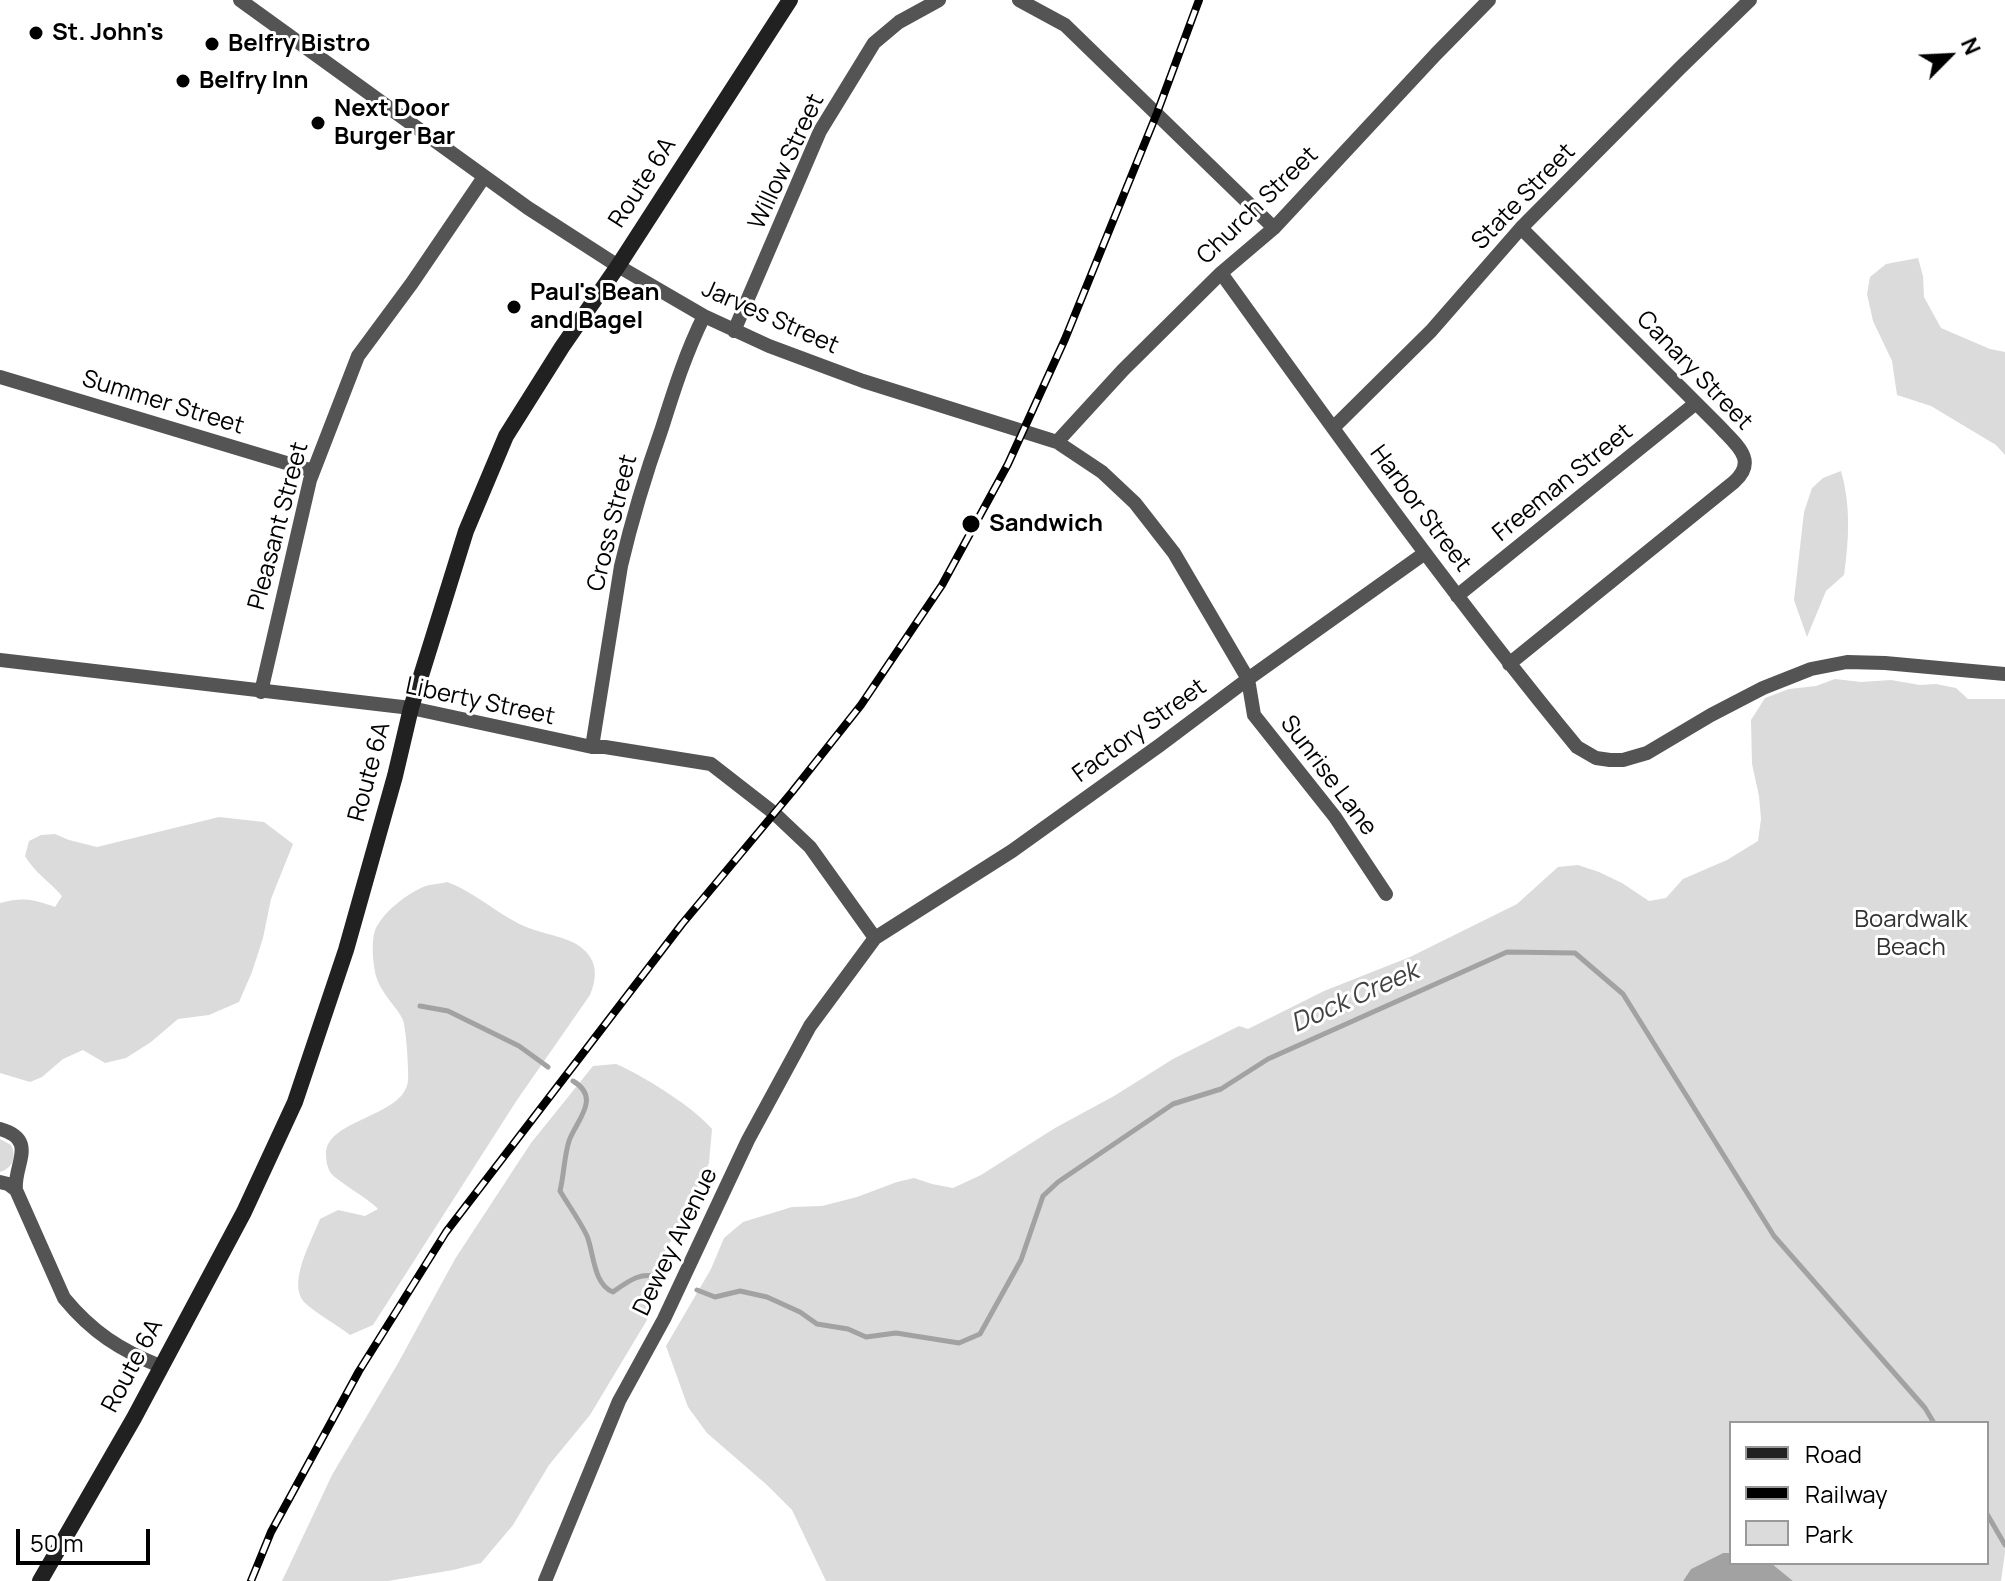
<!DOCTYPE html>
<html>
<head>
<meta charset="utf-8">
<style>
  body { margin:0 }
  #map { position:relative; width:2005px; height:1581px; overflow:hidden; background:#fff; font-family:Manrope,sans-serif }
  canvas { display:block }
  .legend { position:absolute; left:1729px; top:1421px; width:260px; height:144px; box-sizing:border-box; background:#fff; border:2px solid #999; margin:0; padding:10px 14px; list-style:none; font-size:24px; color:#000 }
  .legend li { display:flex; align-items:center; gap:16px; height:40px }
  .legend b { width:40px; border:2px solid #999 }
  .north { position:absolute; left:1909px; top:16px; width:80px; height:80px; -webkit-text-stroke:6px #fff; paint-order:stroke; rotate:66deg; font-size:22px; font-weight:700; line-height:32px; text-align:center; color:#000 }
  .north::after { content:''; display:block; margin:auto; width:28px; height:36px; background:#000; clip-path:polygon(50% 0,100% 100%,50% 72%,0 100%) }
  .scale { position:absolute; left:16px; top:1529px; width:134px; height:36px; box-sizing:border-box; border:4px solid #000; border-top:0; padding-left:10px; font-size:24px; line-height:28px; white-space:nowrap; color:#000; -webkit-text-stroke:6px #fff; paint-order:stroke }
</style>
</head>
<body>
<div id="map">
<canvas width="2005" height="1581"></canvas>
<ul class="legend">
<li><b style="height:10px;background:#212121"></b>Road</li>
<li><b style="height:10px;background:#000"></b>Railway</li>
<li><b style="height:22px;background:#dbdbdb"></b>Park</li>
</ul>
<div class="north">N</div>
<div class="scale">50 m</div>
</div>
<script>
const c = document.querySelector('canvas').getContext('2d');
c.lineJoin = 'round';
function fill(path, color) { c.fillStyle = color; c.fill(path, 'evenodd'); }
function trace(path, color, width, dash) { c.strokeStyle = color; c.lineWidth = width; c.lineCap = dash ? 'butt' : 'round'; c.setLineDash(dash || []); c.stroke(path); }
function label(font, color, halo, rows, align = 'center') {
  c.font = font + ' Manrope,sans-serif'; c.lineWidth = 6; c.setLineDash([]); c.textBaseline = 'middle'; c.strokeStyle = halo; c.fillStyle = color; for (const [text, x, y, turn = 0] of rows) {
    c.save(); c.translate(x, y); c.rotate((+turn || 0) * Math.PI / 180); c.textAlign = isNaN(turn) ? turn : align; if (halo) c.strokeText(text, 0, 0); c.fillText(text, 0, 0); c.restore();
  }
}
const green = new Path2D(`
  M 1918,258 L 1923,276 L 1924,297 L 1941,328 L 1990,349 L 2005,352 L 2005,455 L 1996,445 L 1931,406 L 1897,395 L 1892,361 L 1873,321 L 1867,294 L 1870,277 L 1886,264 Z
  M 1841,471 C 1851,505 1849,540 1844,575 L 1826,591 L 1807,637 L 1794,600 L 1804,512 L 1812,488 L 1823,478 Z
  M 1835,679 L 1861,682 L 1891,680 L 1920,685 L 1936,684 L 1956,688 L 1968,699 L 2005,699 L 2005,1553 L 2001,1581 L 1793,1581 L 1771,1563 L 1987,1563 L 1987,1423 L 1731,1423 L 1731,1553 L 1723,1553 L 1691,1569 L 1683,1581 L 826,1581 L 792,1510 L 767,1485 L 707,1433 L 688,1407 L 666,1346 L 711,1269 L 724,1238 L 743,1222 L 792,1207 L 822,1206 L 857,1197 L 897,1182 L 914,1178 L 932,1184 L 953,1188 L 981,1175 L 1055,1128 L 1114,1096 L 1173,1059 L 1239,1026 L 1248,1029 L 1324,991 L 1410,957 L 1517,904 L 1558,867 L 1578,865 L 1599,872 L 1622,883 L 1649,901 L 1666,898 L 1683,879 L 1727,860 L 1758,841 L 1761,819 L 1759,796 L 1752,764 L 1751,720 L 1765,698 L 1789,689 L 1816,686 Z
  M 219,817 L 264,822 L 293,844 L 271,899 L 263,938 L 252,972 L 239,1002 L 209,1015 L 178,1019 L 151,1042 L 126,1058 L 105,1063 L 83,1050 L 63,1059 L 42,1077 L 30,1082 L 0,1073 L 0,903 C 24,897 32,899 55,907 L 62,896 C 49,881 35,873 25,856 L 29,841 L 41,835 L 55,834 L 69,840 L 97,847 Z
  M 447,882 C 475,892 497,914 524,926 C 541,934 571,937 583,949 C 598,962 597,978 590,995 L 517,1100 L 373,1325 L 350,1335 C 337,1325 314,1312 304,1302 C 287,1283 312,1240 320,1219 L 338,1210 L 365,1216 L 378,1209 C 368,1198 336,1181 330,1172 C 327,1167 326,1160 326,1154 C 326,1119 404,1117 408,1081 C 409,1071 406,1028 403,1020 C 396,1006 382,994 377,979 C 373,967 370,937 377,926 C 387,909 406,895 423,887 C 430,884 439,884 447,882 Z
  M 616,1064 C 642,1075 695,1108 712,1129 L 709,1163 L 679,1227 L 656,1266 L 647,1320 L 590,1415 L 549,1465 L 513,1525 L 481,1563 L 453,1570 L 388,1581 L 282,1581 L 332,1475 L 397,1365 L 455,1259 L 531,1143 L 593,1066 Z
  M 0,1139 L 11,1145 C 17,1157 13,1168 0,1172 Z`);
const water = new Path2D(`
  M 1723,1553 L 1731,1553 L 1731,1563 L 1771,1563 L 1793,1581 L 1683,1581 L 1691,1569 Z`);
const stream = new Path2D(`
  M 420,1006 L 448,1011 L 519,1046 L 548,1067
  M 573,1081 C 602,1098 576,1121 569,1141 C 564,1157 564,1175 560,1191 C 569,1206 580,1221 587,1236 C 594,1253 593,1284 613,1292 C 627,1282 642,1270 659,1278
  M 697,1290 L 715,1297 L 740,1291 L 767,1297 L 800,1312 L 817,1324 L 848,1329 L 866,1337 L 896,1333 L 959,1343 L 980,1334 L 1021,1260 L 1043,1196 L 1058,1182 L 1173,1104 L 1221,1089 L 1268,1059 L 1507,952 L 1575,953 L 1623,994 L 1774,1236 L 1925,1408 L 1934,1423
  M 1987,1514 L 2005,1545`);
const minor = new Path2D(`
  M 240,0 L 528,208 L 618,266 L 704,316 L 769,346 L 863,381 L 1057,442 L 1102,472 L 1135,503 L 1174,553 L 1248,679 L 1254,715 L 1335,817 L 1386,894
  M 1019,0 L 1065,25 L 1274,228
  M 1221,273 C 1337,434 1451,594 1577,747 L 1596,758 L 1610,760 L 1623,760 L 1647,753 L 1711,715 L 1763,688 L 1811,669 L 1847,662 L 1885,663 L 2005,674
  M 734,331 L 820,131 L 874,43 L 899,22 L 939,0
  M 0,377 L 313,471
  M 1333,428 L 1431,331 L 1521,228 L 1680,68 L 1750,0
  M 1057,442 L 1123,370 L 1221,273 L 1274,228 L 1436,54 L 1489,0
  M 1457,596 L 1696,403
  M 0,660 L 411,708 L 592,747 L 605,747 L 711,764 L 774,813 L 810,847 L 875,938
  M 1509,664 L 1734,482 C 1759,460 1735,444 1719,426 L 1521,228
  M 261,692 L 310,480 L 358,356 L 412,283 L 484,177
  M 592,747 L 621,566 C 632,519 646,473 662,428 C 674,390 686,352 704,316
  M 0,1129 C 39,1140 13,1165 16,1190 L 8,1184 L 0,1182
  M 16,1190 L 64,1298 C 92,1332 120,1350 160,1366
  M 545,1581 L 619,1401 L 664,1319 L 748,1140 L 810,1026 L 875,938 L 1012,851 L 1160,745 L 1248,679 L 1425,553`);
const secondary = new Path2D(`
  M 40,1581 L 134,1418 L 244,1212 L 295,1102 L 346,950 L 395,776 L 411,708 L 466,531 L 506,436 L 562,347 L 618,266 L 790,0`);
const rail = new Path2D(`
  M 251,1581 L 271,1532 L 359,1371 L 446,1232 L 682,924 L 792,792 L 861,705 L 942,585 L 1008,464 L 1065,339 L 1157,113 L 1199,0`);
const markers = [
  [36,33,8,"#000"],
  [212,44,8,"#000"],
  [183,81,8,"#000"],
  [318,123,8,"#000"],
  [514,307,8,"#000"],
  [971,524,10,"#000"]
];
const poiNames = [
  ["St. John's",52,33],
  ["Belfry Bistro",228,44],
  ["Belfry Inn",199,81],
  ["Next Door",334,109],
  ["Burger Bar",334,137],
  ["Paul's Bean",530,293],
  ["and Bagel",530,321],
  ["Sandwich",989,524]
];
const streetNames = [
  ["Willow Street",787,162,-65],
  ["Route 6A",643,183,-57],
  ["State Street",1524,197,-46],
  ["Church Street",1258,206,-44],
  ["Jarves Street",770,318,24],
  ["Canary Street",1694,371,46],
  ["Summer Street",163,403,17],
  ["Freeman Street",1563,483,-39],
  ["Harbor Street",1420,509,53],
  ["Cross Street",613,523,-76],
  ["Pleasant Street",279,526,-75],
  ["Liberty Street",480,702,12],
  ["Factory Street",1140,731,-36],
  ["Route 6A",370,772,-75],
  ["Sunrise Lane",1328,776,53],
  ["Dewey Avenue",676,1242,-64],
  ["Route 6A",133,1366,-62]
];
const parkNames = [
  ["Boardwalk",1911,920],
  ["Beach",1911,948]
];
const waterNames = [
  ["Dock Creek",1355,998,-24]
];
fill(green, '#dbdbdb');
fill(water, '#a2a2a2');
trace(stream, '#a2a2a2', 5);
trace(minor, '#545454', 14);
trace(secondary, '#212121', 16);
trace(rail, '#000', 8);
trace(rail, '#fff', 5, [15]);
for (const [x, y, r, color] of markers) { const dot = new Path2D(); dot.arc(x, y, r, 0, 2 * Math.PI); c.fillStyle = color; c.fill(dot); trace(dot, '#fff', 3); }
label('bold 24px', '#000', '#fff', poiNames, 'left');
label('24px', '#000', '#fff', streetNames);
label('24px', '#323232', '#fff', parkNames);
label('italic 26px', '#434343', '#fff', waterNames);
</script>
</body>
</html>
